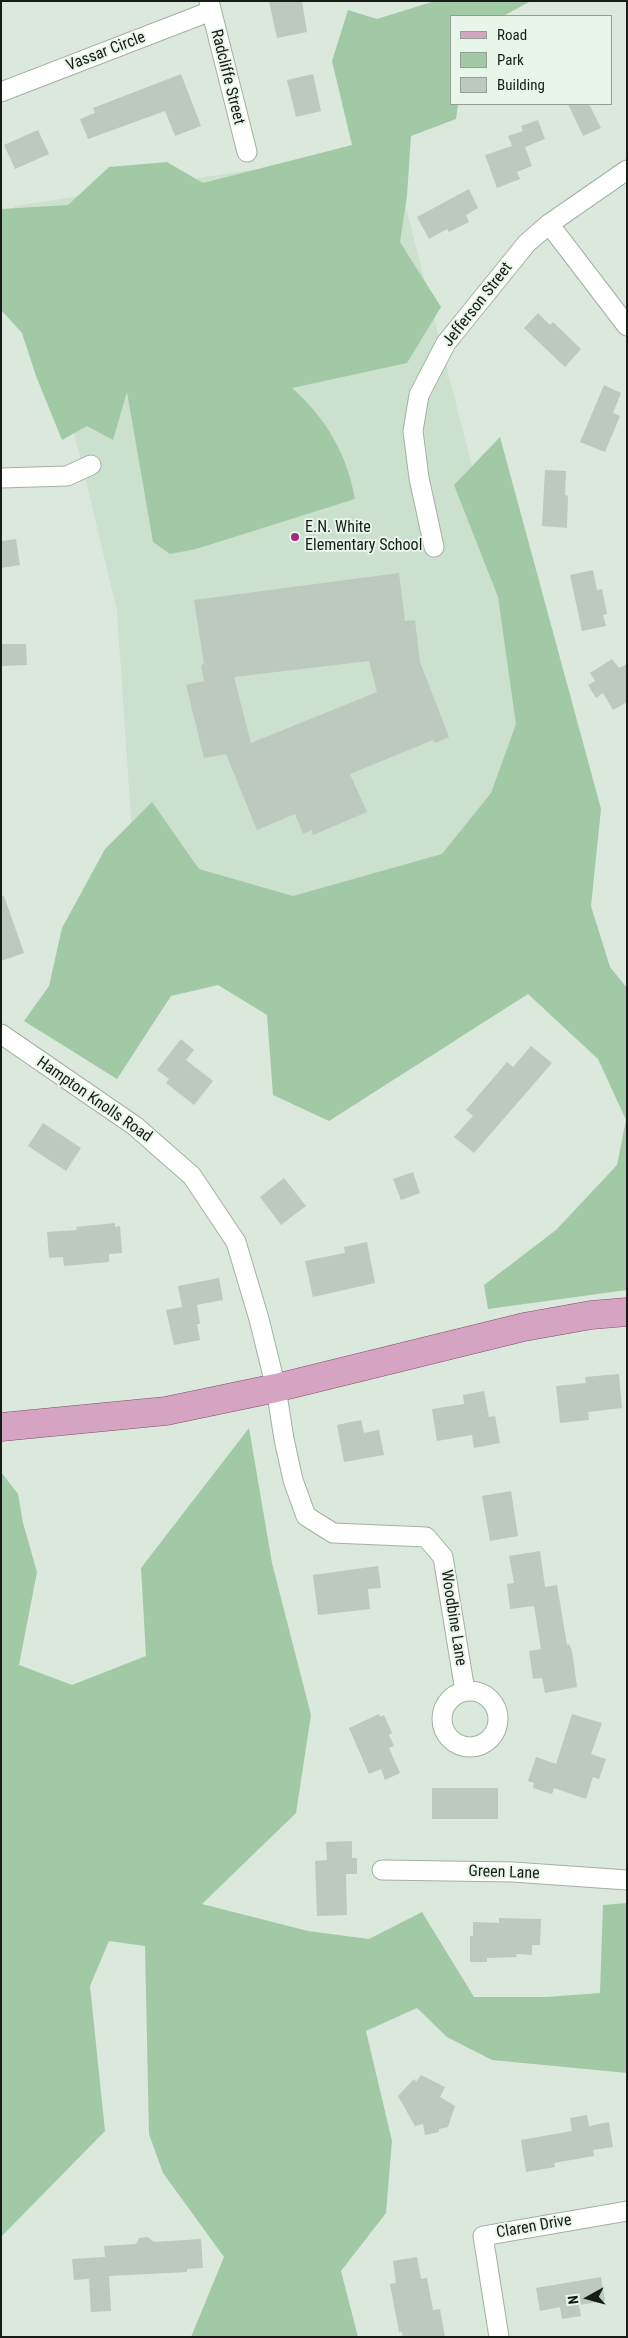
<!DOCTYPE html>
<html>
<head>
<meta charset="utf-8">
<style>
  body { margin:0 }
  #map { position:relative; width:628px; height:2338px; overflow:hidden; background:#dbe8dc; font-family:"Roboto Condensed",sans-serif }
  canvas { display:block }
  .frame { position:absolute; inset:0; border:2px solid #181c18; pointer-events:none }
  .legend { position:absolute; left:450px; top:15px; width:162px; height:90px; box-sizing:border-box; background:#e8f5e9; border:1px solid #959e95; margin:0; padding:6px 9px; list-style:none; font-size:15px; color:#181c18 }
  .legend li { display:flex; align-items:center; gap:10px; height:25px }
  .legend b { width:25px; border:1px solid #959e95 }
  .north { position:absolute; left:563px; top:2273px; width:50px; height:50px; -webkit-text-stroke:4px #e8f5e9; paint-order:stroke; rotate:263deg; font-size:14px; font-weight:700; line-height:20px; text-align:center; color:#181c18 }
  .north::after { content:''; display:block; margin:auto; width:18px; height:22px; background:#181c18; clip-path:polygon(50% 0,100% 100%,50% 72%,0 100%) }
</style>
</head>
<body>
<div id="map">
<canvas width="628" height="2338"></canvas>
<div class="frame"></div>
<ul class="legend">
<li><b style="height:6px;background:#d5a4c2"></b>Road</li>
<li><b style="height:14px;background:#a2c9a6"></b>Park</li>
<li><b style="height:14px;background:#bcc9bd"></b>Building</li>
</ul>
<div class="north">N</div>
</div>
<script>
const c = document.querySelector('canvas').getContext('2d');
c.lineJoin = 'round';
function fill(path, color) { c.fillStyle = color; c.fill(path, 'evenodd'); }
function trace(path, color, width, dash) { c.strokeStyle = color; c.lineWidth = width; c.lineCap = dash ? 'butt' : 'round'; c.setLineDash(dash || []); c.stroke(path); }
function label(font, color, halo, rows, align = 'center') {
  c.font = font + ' "Roboto Condensed",sans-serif'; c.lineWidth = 4; c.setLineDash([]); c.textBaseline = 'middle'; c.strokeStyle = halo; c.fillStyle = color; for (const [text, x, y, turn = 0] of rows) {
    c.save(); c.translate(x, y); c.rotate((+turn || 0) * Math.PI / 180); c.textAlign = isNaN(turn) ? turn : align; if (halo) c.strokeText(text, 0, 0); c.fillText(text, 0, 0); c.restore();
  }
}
const built = new Path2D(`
  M 391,149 L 574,866 L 140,952 L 117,611 L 82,464 L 14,206 Z`);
const green = new Path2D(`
  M 435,1 L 531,1 L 503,16 L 452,16 L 452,104 L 458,104 L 456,119 L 411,136 L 407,196 L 400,242 L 441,307 L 407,363 L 292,388 C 326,418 347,454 355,499 L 196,549 L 170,554 L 153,542 L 127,392 L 113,440 L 87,426 L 62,440 L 36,376 L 22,333 L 1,310 L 1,209 L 68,205 L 109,167 L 167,162 L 203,183 L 352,145 L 332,61 L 348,10 L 377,19 Z
  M 500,437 L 601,809 L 591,906 L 610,967 L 627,988 L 627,1290 L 488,1309 L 484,1285 L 556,1230 L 617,1165 L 626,1120 L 598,1059 L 528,994 L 329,1121 L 273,1095 L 267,1015 L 218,985 L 171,996 L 117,1079 L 24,1021 L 49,986 L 62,928 L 105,849 L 152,802 L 199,869 L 293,896 L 442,854 L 491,793 L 516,724 L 498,597 L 454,485 Z
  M 249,1428 L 272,1563 L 311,1715 L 296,1813 L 202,1904 L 308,1931 L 369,1939 L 422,1912 L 474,1997 L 546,1997 L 600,1993 L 603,1905 L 627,1903 L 627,2073 L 492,2060 L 447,2037 L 417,2008 L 366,2031 L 392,2141 L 386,2213 L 341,2271 L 358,2337 L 191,2337 L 224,2257 L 163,2173 L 149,2134 L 145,1946 L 109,1941 L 90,1986 L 105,2131 L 1,2237 L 1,1472 L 18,1494 L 23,1523 L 37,1572 L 19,1665 L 72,1685 L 146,1656 L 141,1568 Z`);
const building = new Path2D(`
  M 269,1 L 302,1 L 307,32 L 277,38 Z
  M 181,74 L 201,126 L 175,136 L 165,111 L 88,139 L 80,119 L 95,113 L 93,108 Z
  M 313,74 L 321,111 L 296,117 L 287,80 Z
  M 568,104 L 589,104 L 601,128 L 583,136 Z
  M 538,120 L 545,139 L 525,147 L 532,166 L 517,172 L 520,179 L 497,188 L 485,155 L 512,146 L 508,136 L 523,131 L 521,126 Z
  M 38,130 L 49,154 L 15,169 L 4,145 Z
  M 469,189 L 478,208 L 466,215 L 469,222 L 449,232 L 447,229 L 429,239 L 417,217 Z
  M 538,313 L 550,325 L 553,322 L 581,349 L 565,367 L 524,328 Z
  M 604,385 L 621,393 L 613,413 L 620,416 L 605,452 L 580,442 Z
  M 545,470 L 566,471 L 565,495 L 568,496 L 567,528 L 542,526 Z
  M 16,539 L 20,565 L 1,568 L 1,541 Z
  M 593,570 L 597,590 L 602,589 L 607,614 L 603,615 L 606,626 L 582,631 L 570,575 Z
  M 399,573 L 405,621 L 415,620 L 420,662 L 449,737 L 435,743 L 433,740 L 350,774 L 367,812 L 313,835 L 312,830 L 303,834 L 295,814 L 257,830 L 226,754 L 204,758 L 186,685 L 204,681 L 201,665 L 204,664 L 194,600 ZM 369,661 L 377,692 L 251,743 L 234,677 Z
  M 1,644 L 26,644 L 27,665 L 1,666 Z
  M 612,659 L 619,668 L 627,664 L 627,702 L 613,710 L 603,693 L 596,698 L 588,685 L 595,681 L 590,673 Z
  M 1,896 L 4,896 L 24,953 L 1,961 Z
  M 181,1039 L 194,1050 L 186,1060 L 213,1081 L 194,1105 L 166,1083 L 169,1079 L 157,1070 Z
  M 531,1046 L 552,1063 L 474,1153 L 454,1137 L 473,1116 L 466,1110 L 507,1062 L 513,1067 Z
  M 43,1123 L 81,1148 L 66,1171 L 28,1146 Z
  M 413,1172 L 420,1193 L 401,1200 L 393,1179 Z
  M 284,1178 L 306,1206 L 281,1225 L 260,1197 Z
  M 115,1223 L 115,1227 L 120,1226 L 122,1253 L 109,1254 L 109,1262 L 64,1266 L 63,1257 L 49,1258 L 47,1232 L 77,1230 L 76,1227 Z
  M 367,1242 L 375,1283 L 313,1297 L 305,1261 L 345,1253 L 344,1247 Z
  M 219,1278 L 223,1300 L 197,1305 L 200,1324 L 197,1324 L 200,1340 L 174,1345 L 166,1310 L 182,1307 L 178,1286 Z
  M 619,1374 L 622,1408 L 588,1412 L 589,1420 L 560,1423 L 556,1386 L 586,1383 L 585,1377 Z
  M 484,1391 L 489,1417 L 495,1416 L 500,1443 L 474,1448 L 472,1435 L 437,1441 L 432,1409 L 464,1404 L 463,1395 Z
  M 361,1420 L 364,1433 L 379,1430 L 384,1455 L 344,1462 L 337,1425 Z
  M 511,1491 L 518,1536 L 490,1541 L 482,1496 Z
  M 540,1551 L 545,1587 L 557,1585 L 567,1645 L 569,1644 L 572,1651 L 577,1687 L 545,1693 L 542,1678 L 533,1679 L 529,1651 L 541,1649 L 534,1606 L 510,1609 L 507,1584 L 514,1583 L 509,1556 Z
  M 378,1566 L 381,1588 L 368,1589 L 370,1609 L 318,1615 L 313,1575 Z
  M 379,1714 L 380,1717 L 384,1715 L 392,1733 L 389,1735 L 394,1746 L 389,1748 L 400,1773 L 385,1780 L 381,1769 L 369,1774 L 349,1728 Z
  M 572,1714 L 602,1723 L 591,1754 L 606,1759 L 599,1779 L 593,1777 L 586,1799 L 554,1788 L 552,1794 L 533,1788 L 534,1783 L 528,1781 L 536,1757 L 556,1764 Z
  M 432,1788 L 498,1788 L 498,1819 L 432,1819 Z
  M 352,1841 L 352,1858 L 357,1858 L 357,1874 L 346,1874 L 347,1915 L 317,1916 L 315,1861 L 327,1860 L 326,1842 Z
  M 499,1918 L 541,1919 L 540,1945 L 532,1945 L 532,1955 L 516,1954 L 517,1957 L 487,1958 L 487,1962 L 470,1962 L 470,1936 L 473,1936 L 473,1922 L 499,1923 Z
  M 421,2075 L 445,2087 L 440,2097 L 455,2106 L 448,2127 L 439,2129 L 439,2132 L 425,2135 L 423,2124 L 415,2126 L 398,2096 L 414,2079 L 416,2082 Z
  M 587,2115 L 589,2126 L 609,2122 L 613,2147 L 593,2150 L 594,2156 L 554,2163 L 555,2167 L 526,2172 L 521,2140 L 572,2131 L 570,2118 Z
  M 148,2237 L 154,2242 L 201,2239 L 203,2268 L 187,2269 L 187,2272 L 109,2276 L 111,2311 L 91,2312 L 89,2279 L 74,2280 L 72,2259 L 105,2257 L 104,2246 L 136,2244 L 139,2238 Z
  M 417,2257 L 421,2279 L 427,2278 L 433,2310 L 440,2309 L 445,2337 L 403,2337 L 402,2332 L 399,2332 L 390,2284 L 396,2283 L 393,2261 Z
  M 601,2277 L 605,2301 L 579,2305 L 581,2316 L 562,2319 L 560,2307 L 540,2311 L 536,2288 Z`);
const street = new Path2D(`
  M 209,1 L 247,152
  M 1,92 L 211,11
  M 549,224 L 627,326
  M 1,478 L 67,476 L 91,465
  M 434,547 L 419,478 L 413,431 L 419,395 L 446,343 L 527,243 L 549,224 L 627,170
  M 1,1034 L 135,1126 L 192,1176 L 236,1242 L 259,1319 L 276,1388 L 284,1439 L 293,1480 L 306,1516 L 333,1533 L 426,1537 L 443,1557 L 465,1691
  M442 1719a28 28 0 1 1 56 0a28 28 0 1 1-56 0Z
  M 382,1870 L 513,1872 L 627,1880
  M 499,2337 L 483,2236 L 627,2211`);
const primary = new Path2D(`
  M 1,1427 L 166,1411 L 276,1388 L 524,1327 L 591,1315 L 627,1312`);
const markers = [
  [295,537,5,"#a5297d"]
];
const streetNames = [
  ["Vassar Circle",106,52,-21],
  ["Radcliffe Street",227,77,76],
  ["Jefferson Street",478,305,-52],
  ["Hampton Knolls Road",94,1100,35],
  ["Woodbine Lane",453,1618,81],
  ["Green Lane",504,1873,2],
  ["Claren Drive",534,2227,-10]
];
const poiNames = [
  ["E.N. White",305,528],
  ["Elementary School",305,546]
];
fill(built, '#cce0ce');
fill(green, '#a2c9a6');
fill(building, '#bcc9bd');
trace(street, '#a3b0a4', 21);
trace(primary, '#814d6c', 29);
trace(street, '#fff', 19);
trace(primary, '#d5a4c2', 28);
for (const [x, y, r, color] of markers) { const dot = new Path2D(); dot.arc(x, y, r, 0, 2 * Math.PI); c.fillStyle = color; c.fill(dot); trace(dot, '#e8f5e9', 2); }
label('16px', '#181c18', '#e8f5e9', streetNames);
label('16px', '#181c18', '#e8f5e9', poiNames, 'left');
</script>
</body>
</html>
